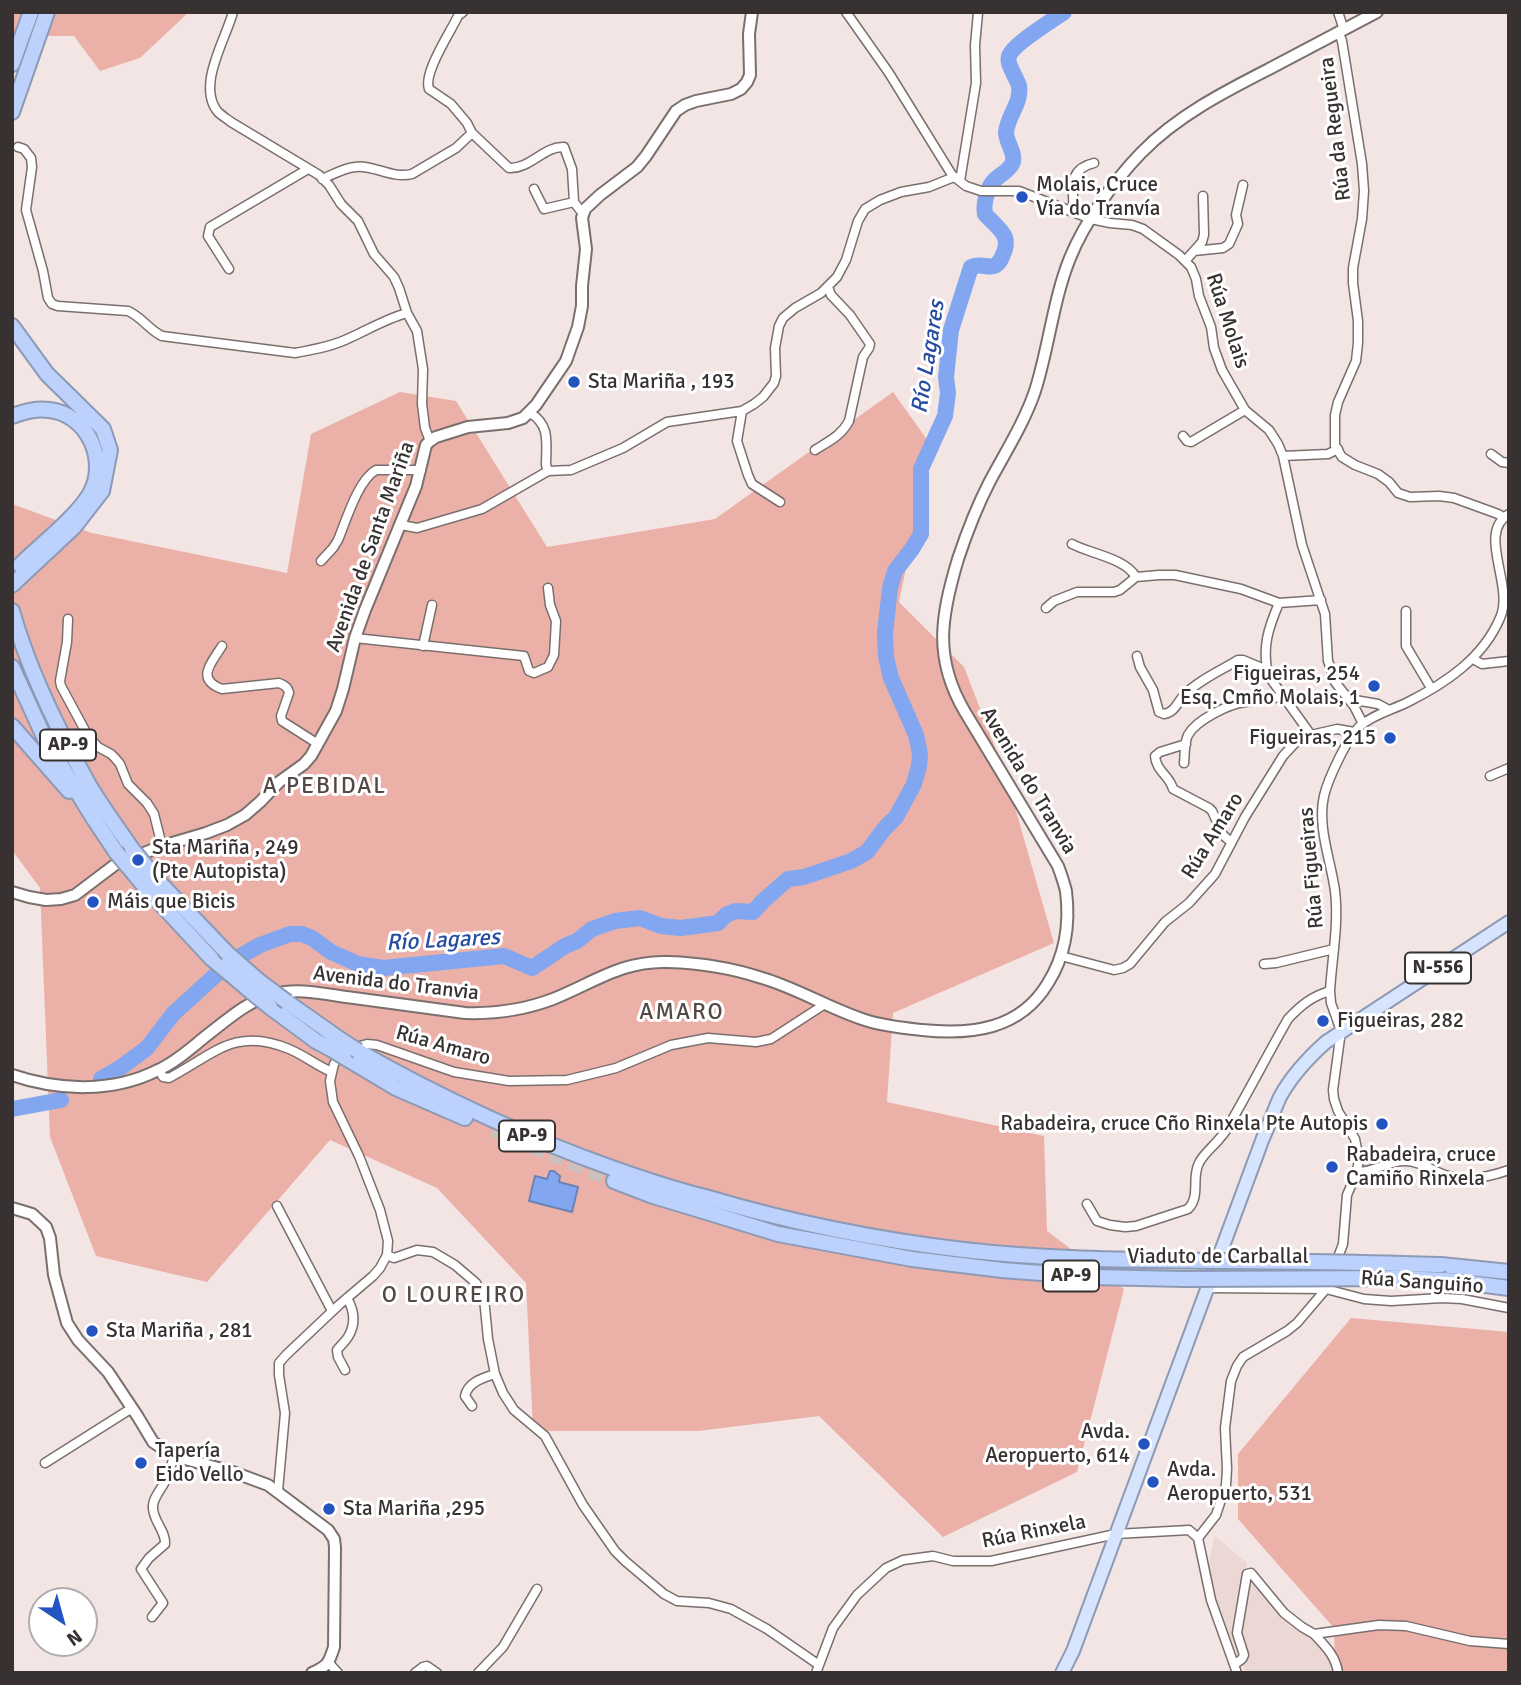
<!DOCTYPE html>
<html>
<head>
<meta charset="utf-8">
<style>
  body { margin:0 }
  #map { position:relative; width:1521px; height:1685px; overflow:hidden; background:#f2e5e3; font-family:Signika,sans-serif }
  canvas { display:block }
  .frame { position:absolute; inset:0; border:14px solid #373231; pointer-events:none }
  .north { position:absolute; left:28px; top:1587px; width:70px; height:70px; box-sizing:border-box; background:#fff; border:2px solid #afadad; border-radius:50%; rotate:144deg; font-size:19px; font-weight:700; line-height:28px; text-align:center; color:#373231 }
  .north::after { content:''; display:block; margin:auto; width:24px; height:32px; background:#2354c1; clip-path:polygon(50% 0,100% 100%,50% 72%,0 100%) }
</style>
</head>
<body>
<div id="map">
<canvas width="1521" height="1685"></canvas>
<div class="frame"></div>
<div class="north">N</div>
</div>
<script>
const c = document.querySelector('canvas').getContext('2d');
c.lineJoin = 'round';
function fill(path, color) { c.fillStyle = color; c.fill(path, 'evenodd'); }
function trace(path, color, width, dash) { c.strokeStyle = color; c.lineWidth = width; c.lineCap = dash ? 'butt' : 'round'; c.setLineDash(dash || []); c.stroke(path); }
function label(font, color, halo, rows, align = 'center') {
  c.font = font + ' Signika,sans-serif'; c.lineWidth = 6; c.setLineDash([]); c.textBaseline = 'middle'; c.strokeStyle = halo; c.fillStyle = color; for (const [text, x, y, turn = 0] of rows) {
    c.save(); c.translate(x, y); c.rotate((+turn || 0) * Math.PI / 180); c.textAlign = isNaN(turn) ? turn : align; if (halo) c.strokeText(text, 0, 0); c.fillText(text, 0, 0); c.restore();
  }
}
const built = new Path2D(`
  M 1215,1536 L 1247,1563 L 1245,1577 L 1263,1590 L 1290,1622 L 1313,1639 L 1333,1665 L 1334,1673 L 1246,1673 L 1225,1627 L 1211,1586 L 1207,1570 Z`);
const green = new Path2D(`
  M 12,12 L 189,12 L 140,58 L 100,71 L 74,36 L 12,36 Z
  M 400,392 L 456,401 L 547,547 L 715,519 L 893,392 L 931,445 L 899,602 L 964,667 L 1005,773 L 1054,943 L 893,1013 L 887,1102 L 1044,1136 L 1047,1231 L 1124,1289 L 1077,1472 L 943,1537 L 819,1416 L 698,1431 L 533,1431 L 526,1283 L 437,1188 L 330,1140 L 207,1282 L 96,1256 L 50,1137 L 40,888 L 12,850 L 12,504 L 92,533 L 287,573 L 311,434 Z
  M 1351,1318 L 1509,1332 L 1509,1673 L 1335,1673 L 1334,1628 L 1238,1519 L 1238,1454 Z`);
const water = new Path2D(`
  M 550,1171 L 554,1171 L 560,1176 L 559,1182 L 578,1187 L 572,1212 L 529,1201 L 535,1176 L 547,1179 Z`);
const river = new Path2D(`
  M 101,1079 L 120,1068 L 147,1048 L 173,1014 L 230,962 L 260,945 L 290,934 L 302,934 L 312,938 L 331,952 L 358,964 L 383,968 L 504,956 L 532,968 L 565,946 L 577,941 L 592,929 L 615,921 L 640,918 L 661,926 L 681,928 L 718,923 L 726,915 L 736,911 L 753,912 L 763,901 L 788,879 L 804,877 L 851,861 L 867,852 L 884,829 L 896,817 L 914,784 L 919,766 L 920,754 L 916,735 L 891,678 L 886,657 L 885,633 L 890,588 L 895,571 L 912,549 L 921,534 L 921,469 L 945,416 L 948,393 L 946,377 L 951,330 L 971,267 C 980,263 987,268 994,266 C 999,264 1000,261 1002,257 C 1013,235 999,230 985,214 C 983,205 987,190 992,183 C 997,176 1008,172 1012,164 C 1017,155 1006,142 1006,133 C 1007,116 1022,103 1019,86 C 1017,78 1006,64 1009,56 C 1013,44 1053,20 1064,12
  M 12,1109 L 61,1100`);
const highwayTunnel = new Path2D(`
  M 493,1130 L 614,1181`);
const street = new Path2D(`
  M 233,12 C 226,39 196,86 218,112 C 221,115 227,119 231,122 L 319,175 L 329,185 L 341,204 L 358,221 L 374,254 L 394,277 L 399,288 L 407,313 L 417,331 L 423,369 L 422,404 L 425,428 L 430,441
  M 463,12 L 458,16 C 450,33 423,73 429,89 L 451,104 L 467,123 L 472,133 L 509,168 C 530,169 544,146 564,147 L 572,169 L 574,202 L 583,214
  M 846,12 L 889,73 L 952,175 L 966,186 L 981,191 L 1019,191 L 1091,219 L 1110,223 L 1132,225 L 1143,229 L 1179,255 L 1191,267 L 1196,279 L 1199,296 L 1211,327 L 1214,348 L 1222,370 L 1245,410 L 1269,430 L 1278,444 L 1283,456 L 1302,545 L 1325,614 L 1328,661 L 1332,672 L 1335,682 L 1354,706 L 1363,724
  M 1338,12 L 1344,30
  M 1339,33 L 1342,41 L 1362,164 L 1364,191 L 1362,219 L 1353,268 L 1353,283 L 1358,321 L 1358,343 L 1356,361 L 1338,402 L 1335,415 L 1335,446 L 1342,457 L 1355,465 L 1378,474 L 1389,482 L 1398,493 L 1410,497 L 1439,496 L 1454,498 L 1498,514 L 1503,517
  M 18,147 L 24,149 L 31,158 L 32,167 L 26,210 L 43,271 L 48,298 L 52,304 L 58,306 L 128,311 C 142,317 149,330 162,336 L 295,353 C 312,350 329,347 345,340 C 366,331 385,319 407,313
  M 322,179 C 332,175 344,168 355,167 C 373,164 391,179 412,174 L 456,148 L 472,133
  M 960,181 L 976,83 L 975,45 L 978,13
  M 534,189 L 544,209 L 574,202
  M 1073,212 C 1075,191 1065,170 1094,163
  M 1194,251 L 1202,242 L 1204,235 L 1203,196
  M 1185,261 L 1194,251 L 1223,248 L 1229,244 L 1238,224 L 1236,215 L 1243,185
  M 229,269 L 208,236 L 210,227 L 308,169
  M 742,411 L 737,441 L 748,475 L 752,484 L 780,502
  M 530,413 C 551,425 546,444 546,465 L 548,471
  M 1183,436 L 1187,441 L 1191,442 L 1245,410
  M 815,450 C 829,441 841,436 849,421 L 863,357 L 869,348 L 870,344 L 850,315 L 831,295 L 828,287
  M 1491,454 L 1502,462 L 1509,463
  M 1283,456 L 1328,454 L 1338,449
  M 401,525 L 417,528 L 482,509 L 548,471 L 571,470 L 623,448 L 667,422 L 742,411 L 754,404 L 763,397 L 774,383 L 776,376 L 775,348 L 779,326 L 783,318 L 795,308 L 821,293 L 837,277 L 846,260 L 858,221 L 865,209 L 880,200 L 901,192 L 929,187 L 954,177
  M 1072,544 C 1091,554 1125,558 1136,577
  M 321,561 L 333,548 L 338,540 C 346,521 358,480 376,470 L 421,470
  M 1279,603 C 1268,629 1262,647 1268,675 L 1311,735
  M 1046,608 L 1054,601 L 1077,592 L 1114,592 L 1120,590 L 1136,577 L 1159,575 L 1175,575 L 1241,589 L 1279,603 L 1321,600
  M 1406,611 L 1406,646 L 1431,688
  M 68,619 L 67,642 L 60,681 L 61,686 L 88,736 L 98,747 L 111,754 L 115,758 L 120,764 L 128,784 L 147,803 L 154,814 L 162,846
  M 355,638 L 524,656 L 529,671 L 534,673 L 548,667 L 554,655 L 556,621 L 550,605 L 548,588
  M 222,646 C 213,661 194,679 222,689 L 279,683 C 284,685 288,687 289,693 L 281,716 L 282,721 L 318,744
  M 423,646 L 432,605
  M 1137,656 L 1140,667 L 1153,690 L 1159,712 L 1164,714 C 1175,712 1177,703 1184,695 C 1199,680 1220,671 1238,660 L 1243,660 L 1267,670
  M 1473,659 L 1482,664 L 1509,661
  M 1349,699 L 1378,704 L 1389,710
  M 1186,744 L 1160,752 L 1155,756 C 1156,771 1170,776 1173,789 L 1209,808 L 1212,811 L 1223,835 L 1231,842
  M 1184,763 C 1185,754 1184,743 1188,735 C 1196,720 1229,704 1245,702 C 1257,700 1271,701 1283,695
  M 1490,776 L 1509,768
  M 1061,956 L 1114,970 L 1123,968 L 1130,964 L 1165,922 L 1189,903 L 1215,874 L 1245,817 L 1283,756 L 1295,743 L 1311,735 L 1337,729 L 1354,732
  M 1264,964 L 1276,963 L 1334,949
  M 352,1048 L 367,1044 L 377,1045 L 454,1072 L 509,1081 L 567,1080 L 616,1068 L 671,1045 L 708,1038 L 756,1042 L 771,1039 L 825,1004
  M 159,1070 L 163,1077 L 169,1078 C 213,1055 235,1026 289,1049 C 304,1055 317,1066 332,1072
  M 1357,1172 C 1374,1172 1389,1161 1404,1161 C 1420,1161 1431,1170 1445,1175 C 1465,1182 1489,1177 1509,1170
  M 1087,1204 L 1097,1221 L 1110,1225 L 1125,1227 L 1136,1226 L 1188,1209 C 1201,1196 1191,1178 1199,1163 C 1204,1153 1213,1147 1220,1138 C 1225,1133 1229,1126 1232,1120 C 1251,1087 1269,1052 1288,1019 C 1300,1006 1312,996 1330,991
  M 277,1206 L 332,1311
  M 387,1255 L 394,1258 L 417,1250 L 433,1252 L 455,1265 L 476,1283 L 484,1298 L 488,1339 L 495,1374 L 503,1393 L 514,1410 L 545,1436 L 583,1505 L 615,1551 L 625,1561 L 664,1594 L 677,1601 L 709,1603 L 731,1609 L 767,1629 L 819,1665
  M 1208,1288 L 1326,1289 L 1364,1299 L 1391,1301 L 1442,1298 L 1462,1299 L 1509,1308
  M 345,1370 L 338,1357 L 337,1350 C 341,1345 345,1342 348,1337 C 356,1324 354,1310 347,1298
  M 472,1406 L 465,1396 C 468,1382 483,1378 495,1374
  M 45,1463 L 132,1408
  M 278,1491 L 285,1413 L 279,1375 L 279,1363 L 286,1355 L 340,1304 L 373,1276 L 380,1268 L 387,1255 L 388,1241 L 380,1210 L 359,1156 L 333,1102 L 330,1081 L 334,1064 L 341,1054
  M 1198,1538 L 1216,1515 L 1226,1485 L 1227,1469 L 1225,1428 L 1231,1381 L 1237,1366 L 1243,1357 L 1287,1331 L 1297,1323 L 1326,1289 L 1343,1244 L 1347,1195 L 1357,1172 L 1359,1159 L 1355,1139 L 1338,1111 L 1334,1099 L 1333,1090 L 1341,1031 L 1331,1003 L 1330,991 C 1332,957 1339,925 1335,891 C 1331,861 1317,827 1324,796 C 1328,779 1347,738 1360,726 C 1374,714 1392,710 1408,702 C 1446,683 1483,658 1500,618 C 1515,586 1476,533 1509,514
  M 152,1617 L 163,1603 L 141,1569 L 149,1558 L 165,1544 C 166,1531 153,1521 153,1508 C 152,1497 164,1487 167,1477 C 170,1470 172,1463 174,1456
  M 1314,1634 C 1325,1646 1336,1656 1338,1673
  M 329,1663 L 338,1673
  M 1235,1664 L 1242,1659 L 1244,1655 L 1237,1633 L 1247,1574 L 1251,1573 L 1284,1613 L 1302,1627 L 1314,1634 L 1379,1625 L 1406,1626 L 1470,1641 L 1509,1644
  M 415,1673 L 423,1667 L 427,1666 L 437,1673
  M 478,1673 L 503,1647 L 537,1589
  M 816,1673 L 833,1628 L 857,1595 L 886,1568 L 903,1560 L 933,1556 L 953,1561 L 991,1561 L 1116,1534 L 1189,1530 L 1198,1538 L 1211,1600 L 1237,1673`);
const secondary = new Path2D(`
  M 12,892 L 29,897 L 46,900 L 61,899 L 75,895 L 116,864 L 162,846 L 206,833 L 227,825 L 245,815 L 260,802 L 279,782 L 304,764 L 311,756 L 336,711 L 343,689 L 355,638 L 365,610 L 416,486 L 426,445 L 430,441 L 436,437 L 468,427 L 508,423 L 523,418 L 536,405 L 566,361 L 578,327 L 582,306 L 582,286 L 586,249 L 582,218 L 585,209 L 600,195 L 637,167 L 646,156 L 676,111 L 685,105 L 696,101 L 731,94 L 741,89 L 747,82 L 750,75 L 749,34 L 752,12
  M 12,1075 C 59,1091 113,1093 158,1070 C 176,1062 191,1048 206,1036 C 227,1020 247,1001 274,994 C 300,987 328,995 354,998 C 391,1003 428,1008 465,1013 C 496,1014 524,1010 553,999 C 593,983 623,960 668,962 C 699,963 732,968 762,978 C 797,988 830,1009 865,1020 C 883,1026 903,1028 922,1030 C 971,1035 1020,1030 1048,983 C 1065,956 1070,923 1066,891 C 1064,883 1061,874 1058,866 L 965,712 C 933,658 941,616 958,559 C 967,532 977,506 990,481 C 1006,451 1024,423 1035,391 C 1049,347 1053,300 1070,258 C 1085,221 1114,181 1141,153 C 1177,116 1224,92 1269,69 C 1305,50 1341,31 1377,12
  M 12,1208 L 32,1214 L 46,1227 L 50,1238 L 54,1275 L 67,1323 L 78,1340 L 108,1372 L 138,1417 L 153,1442 L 174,1456 L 233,1472 L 268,1485 L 328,1530 L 334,1539 L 335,1547 L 334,1647 C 329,1663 328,1666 312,1673`);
const primary = new Path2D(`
  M 1062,1673 L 1073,1651 L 1263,1138 C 1269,1125 1274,1110 1280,1097 C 1292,1075 1308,1058 1326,1042 L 1509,922`);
const highway = new Path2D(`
  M 12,64 L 31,12
  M 12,112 L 47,12
  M 12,326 L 47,374 L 103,429 L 110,450 L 102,491 L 74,527 L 12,585
  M 12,416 C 24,412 36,408 49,410 C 87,414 108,459 91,492 C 78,516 40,545 20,565
  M 12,611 C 28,668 55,724 84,776 C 97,801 116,825 132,849
  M 12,667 L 45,739 L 92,816 L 116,852
  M 12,726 L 69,791
  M 228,954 L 259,981
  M 211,958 L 248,989
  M 287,1002 L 341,1040
  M 270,1007 L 316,1041 L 331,1049
  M 358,1051 C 441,1098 522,1136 612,1168 C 643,1179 673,1189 705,1197
  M 344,1057 L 396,1088 L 465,1118
  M 614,1181 L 653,1196 L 703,1211
  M 1441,1265 L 1509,1272
  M 1446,1280 L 1509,1288`);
const highwayBridge = new Path2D(`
  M 132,849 L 159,882 L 228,954
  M 116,852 L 146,888 L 211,958
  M 259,981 L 287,1002
  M 248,989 L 270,1007
  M 341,1040 L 358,1051
  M 331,1049 L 344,1057
  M 705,1197 C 789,1222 877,1240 964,1250 C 1050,1260 1137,1260 1223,1261 C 1296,1261 1368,1263 1441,1265
  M 703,1211 L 778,1234 L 912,1259 L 1002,1270 L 1093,1277 L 1184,1279 L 1399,1278 L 1446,1280`);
const markers = [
  [1022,197,7,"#2354c1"],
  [574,382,7,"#2354c1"],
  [1374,686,7,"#2354c1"],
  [1390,738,7,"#2354c1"],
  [138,860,7,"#2354c1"],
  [93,902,7,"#2354c1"],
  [1323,1021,7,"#2354c1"],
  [1382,1124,7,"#2354c1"],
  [1332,1167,7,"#2354c1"],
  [92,1331,7,"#2354c1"],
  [1144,1444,7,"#2354c1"],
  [141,1463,7,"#2354c1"],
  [1153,1482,7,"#2354c1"],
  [329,1509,7,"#2354c1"]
];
const shields = [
  [68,745,56],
  [1438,968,66],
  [527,1136,56],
  [1071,1276,56]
];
const shieldNames = [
  ["AP-9",68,745],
  ["N-556",1438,968],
  ["AP-9",527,1136],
  ["AP-9",1071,1276]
];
const streetNames = [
  ["Rúa da Regueira",1336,129,-97],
  ["Rúa Molais",1227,321,72],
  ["Avenida de Santa Mariña",371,547,-70],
  ["Avenida do Tranvia",1028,781,59],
  ["Rúa Amaro",1213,836,-58],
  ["Rúa Figueiras",1312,868,-95],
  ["Avenida do Tranvia",396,984,7],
  ["Rúa Amaro",443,1046,16],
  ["Viaduto de Carballal",1218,1257],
  ["Rúa Sanguiño",1422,1283,4],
  ["Rúa Rinxela",1034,1532,-11]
];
const poiNames = [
  ["Molais, Cruce",1036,185],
  ["Vía do Tranvía",1036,209],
  ["Sta Mariña , 193",588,382],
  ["Figueiras, 254",1360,674,"right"],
  ["Esq. Cmño Molais, 1",1360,698,"right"],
  ["Figueiras, 215",1376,738,"right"],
  ["Sta Mariña , 249",152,848],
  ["(Pte Autopista)",152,872],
  ["Máis que Bicis",107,902],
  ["Figueiras, 282",1337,1021],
  ["Rabadeira, cruce Cño Rinxela Pte Autopis",1368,1124,"right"],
  ["Rabadeira, cruce",1346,1155],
  ["Camiño Rinxela",1346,1179],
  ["Sta Mariña , 281",106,1331],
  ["Avda.",1130,1432,"right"],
  ["Aeropuerto, 614",1130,1456,"right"],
  ["Tapería",155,1451],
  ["Eido Vello",155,1475],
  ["Avda.",1167,1470],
  ["Aeropuerto, 531",1167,1494],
  ["Sta Mariña ,295",343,1509]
];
const waterNames = [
  ["Río Lagares",929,357,-81],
  ["Río Lagares",443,941,-3]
];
const neighbourhoodNames = [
  ["A PEBIDAL",325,787],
  ["AMARO",682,1013],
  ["O LOUREIRO",454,1296]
];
fill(built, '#ebd7d4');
fill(green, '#ebb1a8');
fill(water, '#82a6ef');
trace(water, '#6c83b6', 2);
trace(river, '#82a6ef', 16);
trace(highwayTunnel, '#cdc1bf', 14, [14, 7]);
trace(street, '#7a6f6d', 11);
trace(secondary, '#7a6f6d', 14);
trace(primary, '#8d9ab5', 16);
trace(highway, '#8d9ab5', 18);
trace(street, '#fff', 8);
trace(secondary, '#fff', 10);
trace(primary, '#d7e4fd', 12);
trace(highway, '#bcd2fc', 14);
trace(highwayBridge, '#8d9ab5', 18, []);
trace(highwayBridge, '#bcd2fc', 14);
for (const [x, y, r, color] of markers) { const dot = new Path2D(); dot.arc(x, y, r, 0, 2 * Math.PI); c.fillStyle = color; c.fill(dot); trace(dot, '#fff', 2.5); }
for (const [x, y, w] of shields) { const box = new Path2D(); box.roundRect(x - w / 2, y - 15.5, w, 31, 5); c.fillStyle = '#fff'; c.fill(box); trace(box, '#373231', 2); }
label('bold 19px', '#373231', null, shieldNames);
label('21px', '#373231', '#fff', streetNames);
label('21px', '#373231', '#fff', poiNames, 'left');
label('italic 23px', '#264ca1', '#fff', waterNames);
c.letterSpacing = '2px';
label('23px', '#524846', '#fff', neighbourhoodNames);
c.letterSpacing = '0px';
</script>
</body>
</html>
